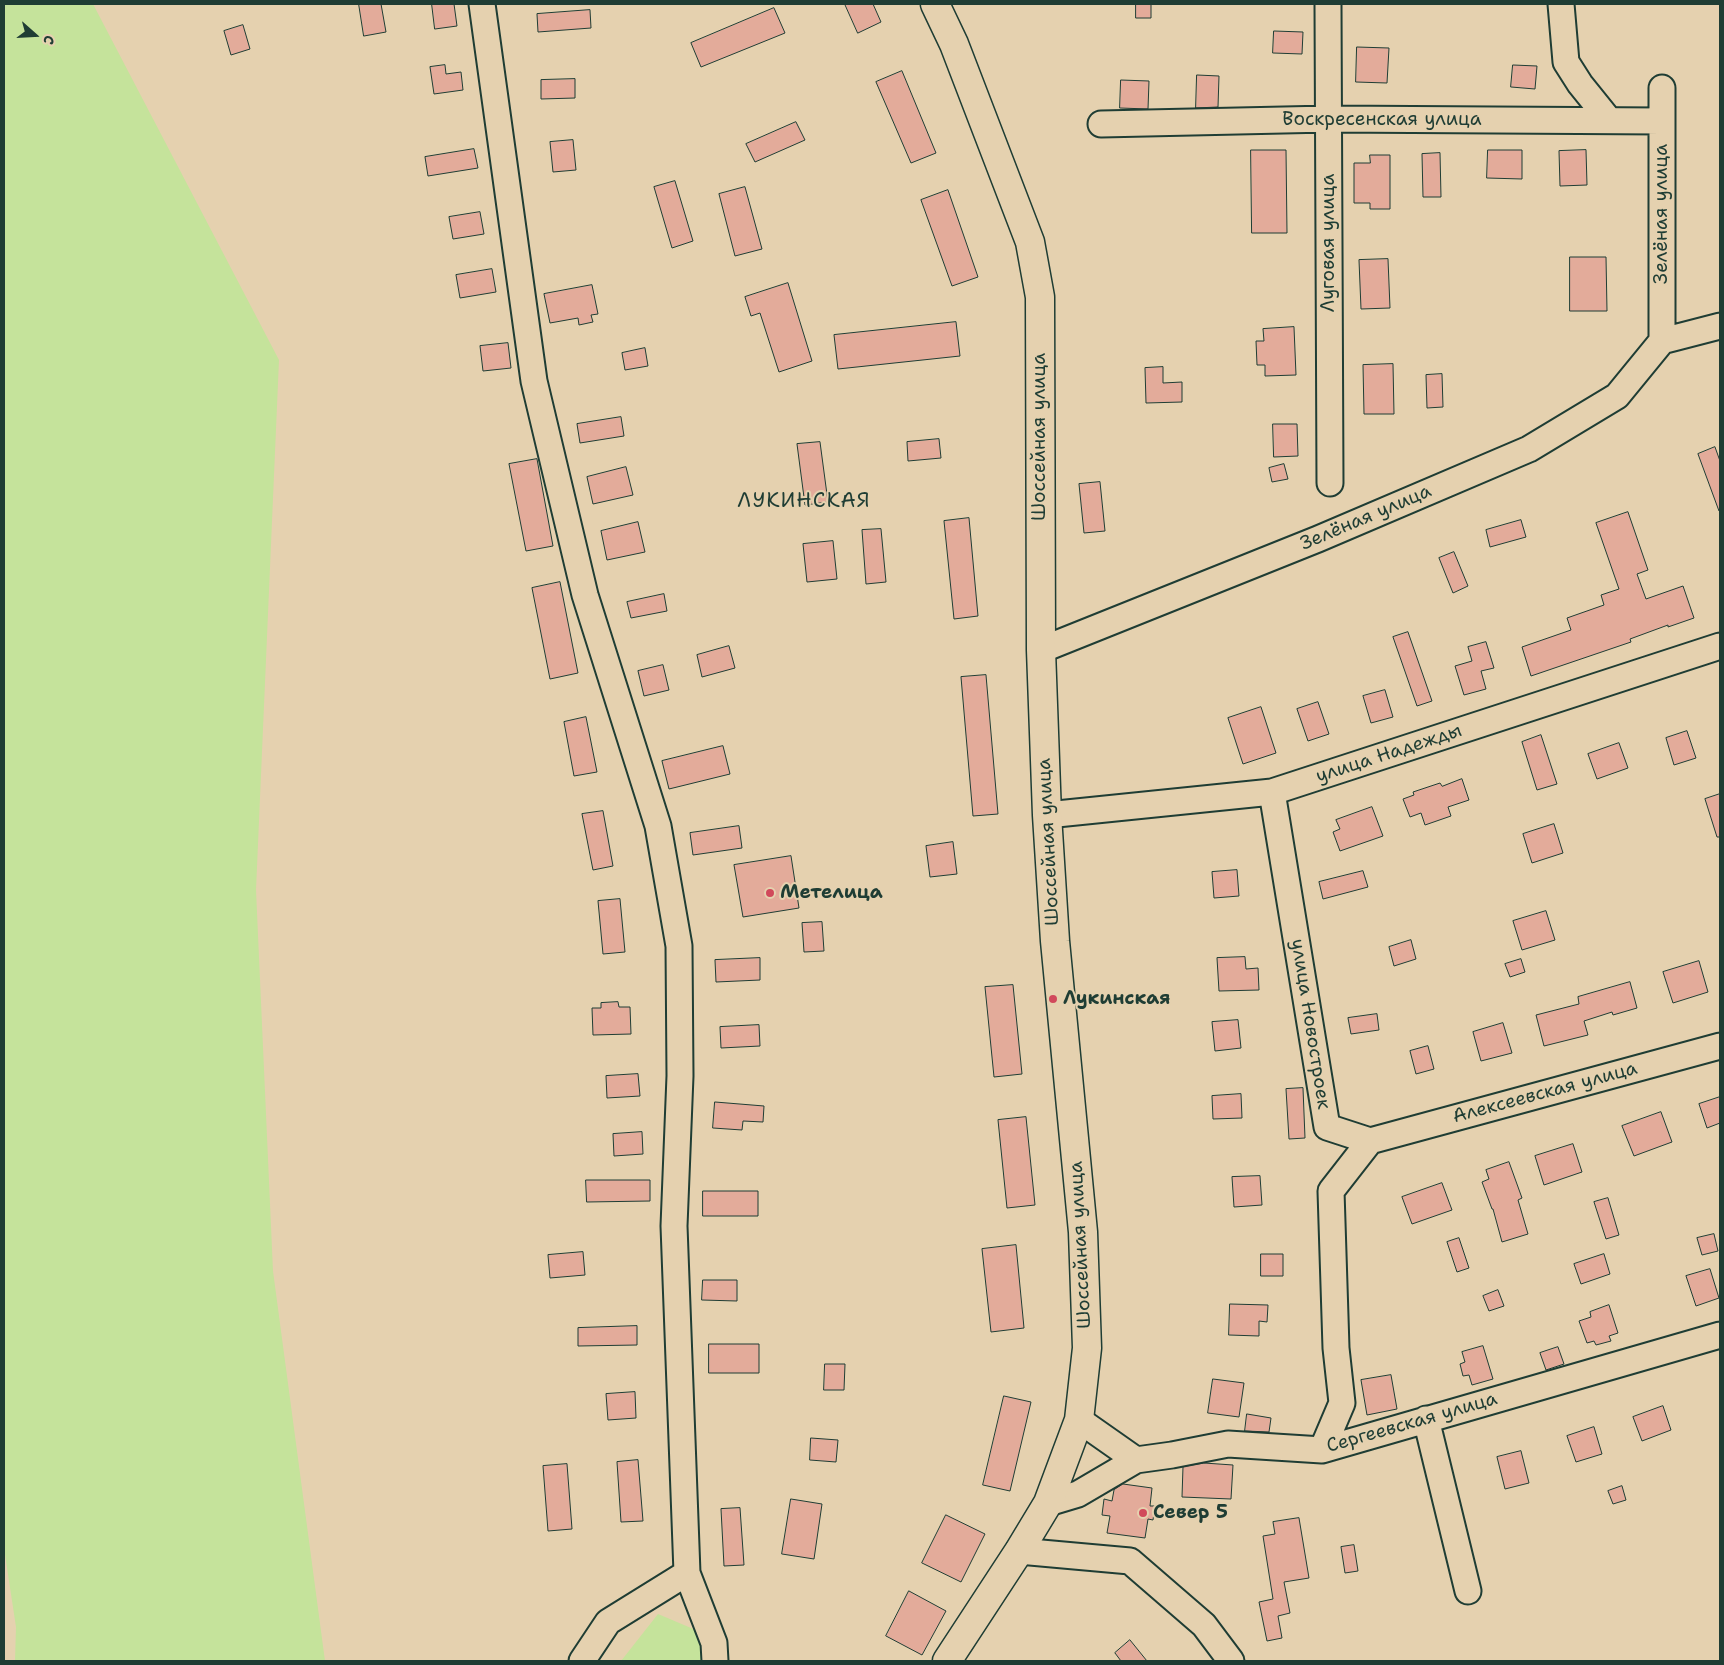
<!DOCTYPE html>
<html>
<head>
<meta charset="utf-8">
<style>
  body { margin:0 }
  #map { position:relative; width:1724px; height:1665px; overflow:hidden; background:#e5d1af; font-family:"Shantell Sans",sans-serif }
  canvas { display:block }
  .frame { position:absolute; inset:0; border:5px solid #1f3d34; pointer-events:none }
  .north { position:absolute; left:10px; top:10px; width:50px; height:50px; -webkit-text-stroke:4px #e5d1af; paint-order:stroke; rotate:109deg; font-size:14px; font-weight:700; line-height:20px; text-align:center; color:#1f3d34 }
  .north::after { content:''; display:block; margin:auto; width:18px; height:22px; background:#1f3d34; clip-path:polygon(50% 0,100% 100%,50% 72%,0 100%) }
</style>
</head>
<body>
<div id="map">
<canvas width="1724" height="1665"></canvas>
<div class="frame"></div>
<div class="north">С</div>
</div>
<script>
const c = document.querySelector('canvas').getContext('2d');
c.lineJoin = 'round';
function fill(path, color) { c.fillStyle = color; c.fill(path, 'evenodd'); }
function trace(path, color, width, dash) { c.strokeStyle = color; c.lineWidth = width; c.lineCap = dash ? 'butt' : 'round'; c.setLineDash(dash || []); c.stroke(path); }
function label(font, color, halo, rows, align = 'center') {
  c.font = font + ' "Shantell Sans",sans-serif'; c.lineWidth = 4; c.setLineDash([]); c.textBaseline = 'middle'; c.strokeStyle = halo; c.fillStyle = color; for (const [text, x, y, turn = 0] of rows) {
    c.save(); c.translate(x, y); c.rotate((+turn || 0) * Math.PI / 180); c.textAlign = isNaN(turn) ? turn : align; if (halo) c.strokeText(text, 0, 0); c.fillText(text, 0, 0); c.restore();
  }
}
const green = new Path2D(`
  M 4,4 L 93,4 L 279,360 L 256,890 L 273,1271 L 325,1661 L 15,1661 L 16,1627 L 4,1548 Z
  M 658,1614 L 717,1639 L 720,1661 L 621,1661 Z`);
const building = new Path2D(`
  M 359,4 L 381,4 L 386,32 L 364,36 Z
  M 432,4 L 454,4 L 457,26 L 435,29 Z
  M 845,4 L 873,4 L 881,22 L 858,33 Z
  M 1136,4 L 1151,4 L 1151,18 L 1136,18 Z
  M 774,8 L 785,33 L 701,67 L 691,43 Z
  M 590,10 L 591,28 L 538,32 L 537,14 Z
  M 243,25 L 250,49 L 231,55 L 224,31 Z
  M 1274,31 L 1303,32 L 1302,54 L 1273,53 Z
  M 1357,47 L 1389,48 L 1387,83 L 1356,82 Z
  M 445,65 L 446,74 L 461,72 L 463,90 L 434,94 L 430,67 Z
  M 1513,65 L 1537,66 L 1535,89 L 1511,87 Z
  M 902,71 L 936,153 L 911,163 L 876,82 Z
  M 1197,75 L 1219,76 L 1218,107 L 1196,108 Z
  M 575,79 L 575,98 L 541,99 L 541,80 Z
  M 1121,80 L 1149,81 L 1148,109 L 1120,108 Z
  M 796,122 L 805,140 L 755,162 L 746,144 Z
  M 573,140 L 576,170 L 553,172 L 550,142 Z
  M 474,149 L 478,168 L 428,176 L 425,157 Z
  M 1251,150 L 1286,150 L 1287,233 L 1252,233 Z
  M 1488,150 L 1522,150 L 1522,179 L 1487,178 Z
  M 1586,150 L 1587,185 L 1560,186 L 1559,151 Z
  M 1440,153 L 1441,197 L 1423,197 L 1422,154 Z
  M 1370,155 L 1390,155 L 1390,209 L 1370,209 L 1370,203 L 1354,203 L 1354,163 L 1370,163 Z
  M 675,181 L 693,241 L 672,248 L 654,187 Z
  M 745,187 L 762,249 L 735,256 L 719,194 Z
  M 948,190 L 978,277 L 952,286 L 921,200 Z
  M 480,212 L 484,234 L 453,239 L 449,217 Z
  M 1570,257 L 1606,257 L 1607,311 L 1570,311 Z
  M 1388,259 L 1390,308 L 1361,309 L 1359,260 Z
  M 492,269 L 496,292 L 460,298 L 456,275 Z
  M 788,283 L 812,361 L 779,372 L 760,313 L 751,316 L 745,297 Z
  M 592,285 L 598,314 L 591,315 L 593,322 L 579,325 L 578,318 L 550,323 L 544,294 Z
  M 956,322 L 960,356 L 838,369 L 834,335 Z
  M 1294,327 L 1296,375 L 1265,376 L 1265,365 L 1257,365 L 1256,341 L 1264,341 L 1263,329 Z
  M 508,343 L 511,368 L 483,371 L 480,346 Z
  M 645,348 L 648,366 L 625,370 L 622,353 Z
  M 1393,364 L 1394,414 L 1364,414 L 1363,365 Z
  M 1163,367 L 1163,383 L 1182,382 L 1182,402 L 1146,403 L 1145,368 Z
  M 1442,374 L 1443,407 L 1427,408 L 1426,375 Z
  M 621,417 L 624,436 L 580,443 L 577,424 Z
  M 1273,424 L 1297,424 L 1298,456 L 1274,457 Z
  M 939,439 L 941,458 L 908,461 L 907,442 Z
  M 820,442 L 828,502 L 805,505 L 797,444 Z
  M 1715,447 L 1720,461 L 1720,511 L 1719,511 L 1698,454 Z
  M 537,459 L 553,546 L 526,551 L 509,464 Z
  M 1284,464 L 1288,479 L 1272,482 L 1269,468 Z
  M 626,467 L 633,495 L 593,504 L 587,477 Z
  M 1100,482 L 1105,531 L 1084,533 L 1079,484 Z
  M 1628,512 L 1648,570 L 1637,574 L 1646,599 L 1683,586 L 1694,618 L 1668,627 L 1668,625 L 1630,639 L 1631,642 L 1531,676 L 1522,647 L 1571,630 L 1567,618 L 1604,605 L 1601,595 L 1619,589 L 1596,523 Z
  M 969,518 L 978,616 L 954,619 L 944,521 Z
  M 1521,520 L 1526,537 L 1490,547 L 1486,530 Z
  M 638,522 L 645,552 L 607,560 L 601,531 Z
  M 881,529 L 886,582 L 866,584 L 862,530 Z
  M 833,541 L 837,579 L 807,582 L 803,544 Z
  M 1454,552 L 1468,586 L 1453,593 L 1439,558 Z
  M 560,582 L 578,673 L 550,679 L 532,588 Z
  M 664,594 L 667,611 L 631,618 L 627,602 Z
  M 1408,632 L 1432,701 L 1417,706 L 1393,637 Z
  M 1486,642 L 1494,668 L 1481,671 L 1486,689 L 1464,695 L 1455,666 L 1472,661 L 1468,647 Z
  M 729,646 L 735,668 L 702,677 L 697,655 Z
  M 663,665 L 669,690 L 644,696 L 638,671 Z
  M 986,675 L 998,814 L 973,816 L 961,677 Z
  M 1385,690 L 1393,717 L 1371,723 L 1363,696 Z
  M 1318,702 L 1329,734 L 1308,741 L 1297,709 Z
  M 1261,707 L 1276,753 L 1243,764 L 1228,718 Z
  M 586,717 L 597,772 L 574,776 L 564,722 Z
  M 1687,731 L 1696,758 L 1674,765 L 1666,738 Z
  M 1541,735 L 1557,784 L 1537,790 L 1522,742 Z
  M 1619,743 L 1628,768 L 1597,779 L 1588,754 Z
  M 723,746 L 730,774 L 669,789 L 662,761 Z
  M 1462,779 L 1469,800 L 1448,807 L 1451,816 L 1425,825 L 1421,813 L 1410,817 L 1403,799 L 1414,795 L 1413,792 L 1440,783 L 1442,786 Z
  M 1720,794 L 1720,837 L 1717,837 L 1705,799 Z
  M 1372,807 L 1383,836 L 1340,851 L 1333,832 L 1340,829 L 1336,820 Z
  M 603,811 L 613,866 L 593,870 L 582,814 Z
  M 1554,824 L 1563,853 L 1532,863 L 1523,834 Z
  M 739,826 L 742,848 L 693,855 L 690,833 Z
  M 953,842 L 957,874 L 930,877 L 926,846 Z
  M 791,856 L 799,908 L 743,917 L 734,865 Z
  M 1237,870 L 1239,896 L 1214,898 L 1212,872 Z
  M 1363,871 L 1368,887 L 1323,899 L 1319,882 Z
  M 620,899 L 625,952 L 603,954 L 598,901 Z
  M 1546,911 L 1555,940 L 1522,950 L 1513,921 Z
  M 822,922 L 824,951 L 804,952 L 802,923 Z
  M 1411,940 L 1416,959 L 1394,966 L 1389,947 Z
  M 1245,957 L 1246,969 L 1258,968 L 1259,990 L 1219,991 L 1217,958 Z
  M 760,958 L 760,980 L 716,982 L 715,960 Z
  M 1521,959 L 1525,972 L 1510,977 L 1505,964 Z
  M 1699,961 L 1708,992 L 1673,1003 L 1663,972 Z
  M 1630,982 L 1637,1008 L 1613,1015 L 1612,1012 L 1584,1021 L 1588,1035 L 1544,1046 L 1536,1015 L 1579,1004 L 1578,997 Z
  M 1013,985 L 1022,1074 L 994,1077 L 985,987 Z
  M 618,1002 L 619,1007 L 630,1007 L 631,1034 L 593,1035 L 592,1008 L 601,1008 L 601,1003 Z
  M 1377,1014 L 1379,1030 L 1351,1034 L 1348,1018 Z
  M 1238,1020 L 1241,1048 L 1215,1051 L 1212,1022 Z
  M 1503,1023 L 1512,1053 L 1481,1061 L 1473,1032 Z
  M 759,1025 L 760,1046 L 721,1048 L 720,1027 Z
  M 1428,1046 L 1434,1069 L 1416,1074 L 1410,1051 Z
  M 638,1074 L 640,1096 L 607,1098 L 606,1076 Z
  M 1303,1088 L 1305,1138 L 1289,1139 L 1286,1089 Z
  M 1241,1094 L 1242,1118 L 1213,1119 L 1212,1096 Z
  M 1720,1097 L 1720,1123 L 1707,1128 L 1699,1104 Z
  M 715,1102 L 764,1106 L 763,1122 L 743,1121 L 742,1130 L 713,1128 Z
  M 1661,1112 L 1672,1142 L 1634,1156 L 1622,1126 Z
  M 1026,1117 L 1035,1205 L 1007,1208 L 998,1120 Z
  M 642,1132 L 643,1154 L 614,1156 L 613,1134 Z
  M 1573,1144 L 1582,1172 L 1544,1185 L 1535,1156 Z
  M 1509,1162 L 1522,1198 L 1518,1200 L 1528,1234 L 1502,1242 L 1493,1209 L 1492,1209 L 1482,1182 L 1489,1179 L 1486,1170 Z
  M 1260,1176 L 1262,1205 L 1234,1207 L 1232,1177 Z
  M 586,1180 L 650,1180 L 650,1201 L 587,1202 Z
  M 1442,1183 L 1452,1210 L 1412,1224 L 1402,1197 Z
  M 703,1191 L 758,1191 L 758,1216 L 703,1216 Z
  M 1608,1198 L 1619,1235 L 1606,1239 L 1594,1202 Z
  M 1714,1234 L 1718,1251 L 1702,1255 L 1697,1238 Z
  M 1459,1238 L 1469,1268 L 1457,1272 L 1447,1242 Z
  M 1016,1245 L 1024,1328 L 991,1332 L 982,1249 Z
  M 583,1252 L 585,1275 L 550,1278 L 548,1255 Z
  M 1261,1254 L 1283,1254 L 1283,1276 L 1261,1276 Z
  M 1604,1254 L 1610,1274 L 1581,1284 L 1574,1264 Z
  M 1710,1269 L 1719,1298 L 1696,1306 L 1686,1276 Z
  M 703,1280 L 737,1280 L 737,1301 L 702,1300 Z
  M 1498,1290 L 1504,1306 L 1489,1311 L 1483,1296 Z
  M 1230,1304 L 1268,1305 L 1267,1322 L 1259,1321 L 1259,1336 L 1229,1335 Z
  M 1609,1305 L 1618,1333 L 1609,1336 L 1611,1341 L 1596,1345 L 1594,1341 L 1587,1343 L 1579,1321 L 1591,1317 L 1590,1312 Z
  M 637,1326 L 637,1345 L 578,1346 L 578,1328 Z
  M 709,1344 L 759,1344 L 759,1373 L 709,1373 Z
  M 1483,1346 L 1493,1379 L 1472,1385 L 1469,1375 L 1463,1376 L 1460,1364 L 1465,1362 L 1462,1352 Z
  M 1558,1347 L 1564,1364 L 1546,1370 L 1540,1353 Z
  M 825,1364 L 845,1364 L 844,1390 L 824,1390 Z
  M 1391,1375 L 1397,1409 L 1367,1415 L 1361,1380 Z
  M 1213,1379 L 1244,1383 L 1239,1417 L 1208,1413 Z
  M 635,1392 L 636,1418 L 608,1420 L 606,1394 Z
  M 1004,1396 L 1031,1402 L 1010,1491 L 983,1485 Z
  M 1663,1406 L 1671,1430 L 1642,1441 L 1633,1417 Z
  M 1247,1414 L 1271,1418 L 1269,1432 L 1245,1431 Z
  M 1594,1427 L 1602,1454 L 1576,1462 L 1567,1436 Z
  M 811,1438 L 838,1440 L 836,1462 L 810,1460 Z
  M 1521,1451 L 1529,1483 L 1505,1489 L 1497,1457 Z
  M 638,1460 L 643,1521 L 621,1522 L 617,1462 Z
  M 1204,1463 L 1233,1465 L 1231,1499 L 1182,1497 L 1183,1467 Z
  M 567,1464 L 572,1529 L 548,1531 L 543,1466 Z
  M 1123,1484 L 1152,1488 L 1150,1506 L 1155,1506 L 1153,1520 L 1148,1519 L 1145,1538 L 1107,1533 L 1110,1516 L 1102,1515 L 1104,1499 L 1112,1501 L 1114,1490 Z
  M 1622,1486 L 1626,1500 L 1613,1504 L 1608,1491 Z
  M 791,1499 L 822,1504 L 814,1559 L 782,1554 Z
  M 740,1508 L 744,1565 L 724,1566 L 721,1509 Z
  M 946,1515 L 985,1534 L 961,1582 L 922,1563 Z
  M 1299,1518 L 1309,1578 L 1284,1582 L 1290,1613 L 1278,1616 L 1282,1638 L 1267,1641 L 1259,1602 L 1273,1599 L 1263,1536 L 1275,1534 L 1273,1522 Z
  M 1354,1545 L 1358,1571 L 1345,1573 L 1341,1547 Z
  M 909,1591 L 946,1611 L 922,1655 L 886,1636 Z
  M 1130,1640 L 1147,1661 L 1121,1661 L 1115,1653 Z`);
const minor = new Path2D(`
  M 482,4 L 534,381 L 585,595 L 658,826 L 679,946 L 680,1076 L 674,1226 L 687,1573 L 714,1643 L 715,1661
  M 1328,4 L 1330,483
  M 1561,4 L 1566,62 L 1580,84 L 1609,120
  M 1101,124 L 1329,119 L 1662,121
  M 1662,341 L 1662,88
  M 1041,650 L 1318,539 L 1529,449 L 1617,396 L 1662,341 L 1720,326
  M 1272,792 L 1327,1127 L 1370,1141 L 1331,1191 L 1336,1348 L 1342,1403 L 1322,1450
  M 1047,815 L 1272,792 L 1720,646
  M 1370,1141 L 1720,1046
  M 1426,1419 L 1468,1591
  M 1079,1420 L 1136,1460 L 1172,1455 L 1228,1444 L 1322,1450 L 1720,1335
  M 1048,1503 L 1078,1494 L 1136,1460
  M 1019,1551 L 1130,1561 L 1204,1625 L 1231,1661
  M 582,1661 L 608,1622 L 687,1573`);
const major = new Path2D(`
  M 935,4 L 954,44 L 1030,242 L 1040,297 L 1041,650 L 1047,815 L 1055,941 L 1083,1232 L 1087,1348 L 1079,1420 L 1048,1503 L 1019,1551 L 947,1661`);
const markers = [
  [770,893,5,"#d1495b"],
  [1053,999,5,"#d1495b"],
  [1143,1513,5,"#d1495b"]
];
const streetNames = [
  ["Воскресенская улица",1382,120],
  ["Зелёная улица",1662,214,-90],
  ["Луговая улица",1329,243,-90],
  ["Шоссейная улица",1040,437,-90],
  ["Зелёная улица",1366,518,-23],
  ["улица Надежды",1389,754,-18],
  ["Шоссейная улица",1049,842,-93],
  ["улица Новостроек",1310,1024,81],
  ["Алексеевская улица",1545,1093,-15],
  ["Шоссейная улица",1081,1245,-93],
  ["Сергеевская улица",1412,1423,-16]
];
const poiNames = [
  ["Метелица",780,893],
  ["Лукинская",1063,999],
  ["Север 5",1153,1513]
];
const quarterNames = [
  ["ЛУКИНСКАЯ",804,502]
];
fill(green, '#c5e39b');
fill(building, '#e3ab9a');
trace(building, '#1f3d34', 1);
trace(minor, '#1f3d34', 29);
trace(major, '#1f3d34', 31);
trace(minor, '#e5d1af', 25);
trace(major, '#e5d1af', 28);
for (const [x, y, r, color] of markers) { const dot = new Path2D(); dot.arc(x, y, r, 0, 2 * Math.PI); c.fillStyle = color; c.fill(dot); trace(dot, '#e5d1af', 2); }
label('19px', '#1f3d34', '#e5d1af', streetNames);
label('bold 19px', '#1f3d34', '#e5d1af', poiNames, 'left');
c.letterSpacing = '1px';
label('21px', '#1f3d34', '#e5d1af', quarterNames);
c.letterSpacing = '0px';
</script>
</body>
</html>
